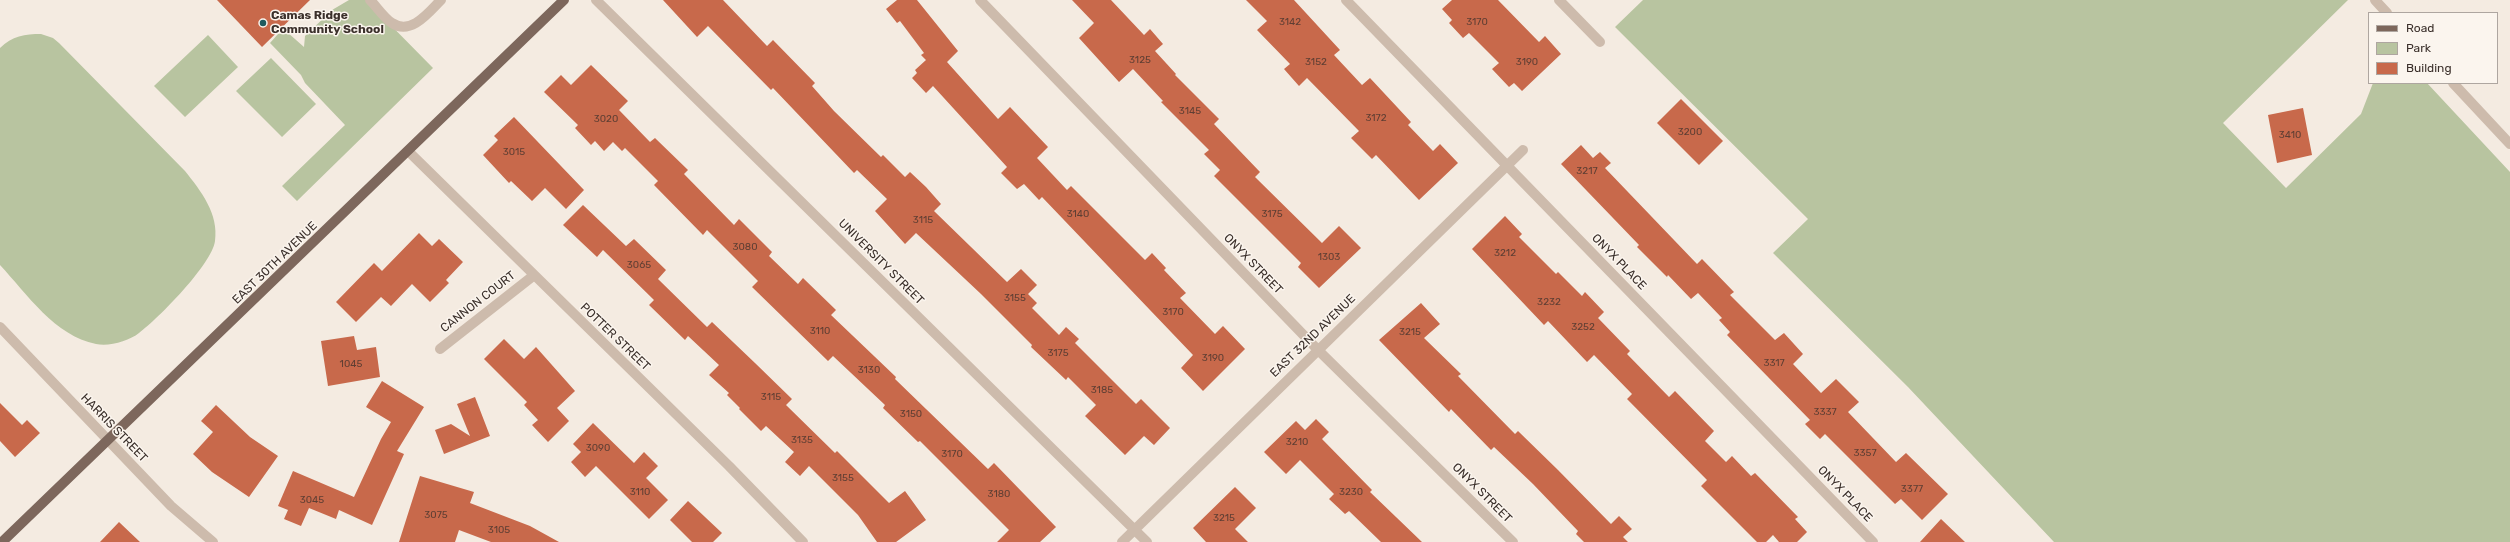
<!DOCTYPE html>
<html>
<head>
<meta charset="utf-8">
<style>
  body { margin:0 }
  #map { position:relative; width:2510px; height:542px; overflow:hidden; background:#f4ebe1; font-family:Rubik,sans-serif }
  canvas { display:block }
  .legend { position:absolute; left:2368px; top:12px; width:130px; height:72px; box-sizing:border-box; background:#fbf5ee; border:1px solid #aea6a0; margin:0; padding:5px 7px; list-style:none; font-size:12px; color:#3b302b }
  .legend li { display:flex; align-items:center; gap:8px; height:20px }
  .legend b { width:20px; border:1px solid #aea6a0 }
</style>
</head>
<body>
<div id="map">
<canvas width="2510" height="542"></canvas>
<ul class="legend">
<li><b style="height:5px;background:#7d675c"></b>Road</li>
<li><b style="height:11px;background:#b8c4a0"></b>Park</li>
<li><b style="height:11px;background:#c8694b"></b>Building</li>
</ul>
</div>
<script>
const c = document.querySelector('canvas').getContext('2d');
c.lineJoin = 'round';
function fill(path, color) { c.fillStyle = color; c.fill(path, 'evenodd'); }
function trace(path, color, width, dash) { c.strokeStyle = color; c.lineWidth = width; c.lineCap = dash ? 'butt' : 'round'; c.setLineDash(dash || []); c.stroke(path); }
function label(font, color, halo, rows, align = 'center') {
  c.font = font + ' Rubik,sans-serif'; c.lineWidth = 3; c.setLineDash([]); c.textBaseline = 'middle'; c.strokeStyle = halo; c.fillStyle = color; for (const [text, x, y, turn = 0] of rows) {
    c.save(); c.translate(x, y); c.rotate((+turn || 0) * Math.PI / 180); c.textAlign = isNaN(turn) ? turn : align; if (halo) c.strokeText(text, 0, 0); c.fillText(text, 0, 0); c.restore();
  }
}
const green = new Path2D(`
  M 349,0 L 366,0 L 433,68 L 297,201 L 282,186 L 345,125 L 305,83 L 301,75 L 270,43 L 278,34 L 287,32 L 304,47 L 305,36 L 332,10 Z
  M 1643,0 L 2348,0 L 2223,123 L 2286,188 L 2361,114 L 2373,83 L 2427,83 L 2510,172 L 2510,542 L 2054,542 L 1908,387 L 1773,253 L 1808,219 L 1615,27 Z
  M 41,34 L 53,38 L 59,43 L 185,171 C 201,191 219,214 215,241 C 212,264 159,318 139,333 C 129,341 109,347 96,344 C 55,336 27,294 0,265 L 0,48 C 12,36 25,34 41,34 Z
  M 208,35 L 238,67 L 185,117 L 154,86 Z
  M 271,58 L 316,104 L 282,137 L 236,91 Z`);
const building = new Path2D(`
  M 217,0 L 310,0 L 262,47 Z
  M 663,0 L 723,0 L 767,46 L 773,40 L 815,83 L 812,86 L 834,111 L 881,157 L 883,155 L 905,177 L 910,172 L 926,187 L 941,204 L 934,211 L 1007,282 L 1021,269 L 1037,285 L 1028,294 L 1037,303 L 1032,308 L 1059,335 L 1066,327 L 1079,339 L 1075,343 L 1136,404 L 1141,399 L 1170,428 L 1154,445 L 1144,436 L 1125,455 L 1085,416 L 1096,405 L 1068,377 L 1066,380 L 1031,347 L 1032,345 L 981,294 L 916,233 L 905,244 L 875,211 L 887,199 L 857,170 L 854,173 L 773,88 L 771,90 L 708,26 L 697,37 Z
  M 897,0 L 917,0 L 958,51 L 947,62 L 998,119 L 1010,107 L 1048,147 L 1037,158 L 1067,190 L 1071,186 L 1145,260 L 1152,253 L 1166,268 L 1164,270 L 1186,293 L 1180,298 L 1215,334 L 1223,326 L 1245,349 L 1203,391 L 1181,368 L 1193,355 L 1042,197 L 1039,200 L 1024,184 L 1017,189 L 1001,173 L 1007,167 L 933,86 L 926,93 L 912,78 L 917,73 L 915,70 L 926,60 L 921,55 L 924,53 L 900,21 L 897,23 L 886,9 Z
  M 1072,0 L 1111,0 L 1144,35 L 1150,29 L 1163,44 L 1155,51 L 1176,74 L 1175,75 L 1219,119 L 1214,124 L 1260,172 L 1255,177 L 1322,243 L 1339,226 L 1361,248 L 1319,288 L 1298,267 L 1301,263 L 1214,176 L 1220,170 L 1204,154 L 1209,150 L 1161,102 L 1163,101 L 1133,69 L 1119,82 L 1079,38 L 1094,23 Z
  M 1246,0 L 1294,0 L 1340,50 L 1334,55 L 1362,85 L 1370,78 L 1411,122 L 1408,125 L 1433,151 L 1440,144 L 1458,163 L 1419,200 L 1376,155 L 1372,159 L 1351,138 L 1359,131 L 1307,78 L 1299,86 L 1284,69 L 1290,64 L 1257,30 L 1267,21 Z
  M 1452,0 L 1498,0 L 1539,42 L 1545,36 L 1561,54 L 1522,91 L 1514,83 L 1509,87 L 1492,69 L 1499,63 L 1469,33 L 1463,38 L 1449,23 L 1452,20 L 1442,9 Z
  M 591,65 L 628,101 L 619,110 L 650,142 L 655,138 L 688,170 L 684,174 L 734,225 L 739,219 L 772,252 L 769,256 L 798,284 L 803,278 L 836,310 L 831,315 L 896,377 L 895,379 L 988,469 L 994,463 L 1056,527 L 1040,542 L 997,542 L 1009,530 L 920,441 L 918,442 L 883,408 L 885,405 L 833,356 L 828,361 L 752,287 L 758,281 L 707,230 L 703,235 L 654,185 L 658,181 L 625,148 L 622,151 L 613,142 L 604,151 L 595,141 L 591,145 L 575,128 L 578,125 L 544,92 L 561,75 L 571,85 Z
  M 1681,99 L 1723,141 L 1699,165 L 1657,123 Z
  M 2303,108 L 2312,155 L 2277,163 L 2268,115 Z
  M 514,117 L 584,190 L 566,209 L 545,188 L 532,201 L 511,181 L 509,183 L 483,155 L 498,140 L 494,136 Z
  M 1581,145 L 1593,158 L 1600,152 L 1611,163 L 1605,168 L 1697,264 L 1702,259 L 1734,292 L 1730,295 L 1775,340 L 1784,333 L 1803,354 L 1793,364 L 1821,393 L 1836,379 L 1859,402 L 1848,412 L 1896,462 L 1906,453 L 1948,494 L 1922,520 L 1901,499 L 1895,504 L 1825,434 L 1820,439 L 1805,424 L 1810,420 L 1727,335 L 1730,332 L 1719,320 L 1722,318 L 1698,293 L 1691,299 L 1668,275 L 1667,277 L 1637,247 L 1639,245 L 1561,164 Z
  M 583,205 L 626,246 L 634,239 L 666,270 L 658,279 L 707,327 L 712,322 L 755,363 L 792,399 L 786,405 L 835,453 L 837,451 L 889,503 L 905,491 L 926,520 L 896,542 L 877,542 L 858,515 L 809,466 L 800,476 L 785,462 L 794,452 L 766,426 L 761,431 L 739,409 L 740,408 L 727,395 L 729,393 L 709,375 L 719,365 L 688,336 L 685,340 L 649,305 L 654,300 L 603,250 L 597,257 L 563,225 Z
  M 1505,216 L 1522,234 L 1519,237 L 1556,274 L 1558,272 L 1582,296 L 1585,292 L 1604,312 L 1598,318 L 1630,351 L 1627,354 L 1669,397 L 1675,391 L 1714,431 L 1705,441 L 1726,462 L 1732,456 L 1751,476 L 1755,473 L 1798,517 L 1795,519 L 1807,532 L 1797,542 L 1779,542 L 1773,535 L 1766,542 L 1757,542 L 1701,486 L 1707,480 L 1627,399 L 1632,394 L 1594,355 L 1587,362 L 1548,321 L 1544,325 L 1472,249 Z
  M 419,233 L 432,246 L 439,239 L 463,262 L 446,280 L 449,283 L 430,302 L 412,284 L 391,306 L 381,297 L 356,322 L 336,302 L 374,263 L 382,271 Z
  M 1421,303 L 1440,324 L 1424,338 L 1461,374 L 1458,376 L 1515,434 L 1518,431 L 1558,470 L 1611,524 L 1619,516 L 1632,529 L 1623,537 L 1628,542 L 1584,542 L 1576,534 L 1578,531 L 1533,484 L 1494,447 L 1491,450 L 1451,409 L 1449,412 L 1379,340 Z
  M 354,336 L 357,350 L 376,347 L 380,377 L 328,386 L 321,341 Z
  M 504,339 L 524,359 L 536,347 L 575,391 L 557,408 L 569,421 L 548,442 L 532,425 L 538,420 L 524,405 L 527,402 L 484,359 Z
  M 382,381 L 424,407 L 397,451 L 404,454 L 372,525 L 339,510 L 336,519 L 309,508 L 301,526 L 284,519 L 288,510 L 278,506 L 293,471 L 354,497 L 381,439 L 391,422 L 366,407 Z
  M 475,397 L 490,436 L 444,454 L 435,430 L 451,424 L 470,436 L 457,404 Z
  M 0,403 L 22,425 L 27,420 L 40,433 L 15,457 L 0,441 Z
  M 216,405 L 250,437 L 278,456 L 249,497 L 212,472 L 193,454 L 213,432 L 201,421 Z
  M 1316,419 L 1329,432 L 1322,439 L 1372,490 L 1370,492 L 1422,542 L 1381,542 L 1349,511 L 1345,514 L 1329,499 L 1334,494 L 1300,460 L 1286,474 L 1264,452 L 1296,421 L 1305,430 Z
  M 593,423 L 634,463 L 644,452 L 658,466 L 646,478 L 668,500 L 649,519 L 596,466 L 585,477 L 571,462 L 581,452 L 573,444 Z
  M 420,476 L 474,492 L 470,503 L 530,526 L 559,542 L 491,542 L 459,530 L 455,542 L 399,542 Z
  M 1235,487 L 1256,508 L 1235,529 L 1248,542 L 1206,542 L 1193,528 Z
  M 688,501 L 722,533 L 713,542 L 692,542 L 670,520 Z
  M 1941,519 L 1965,542 L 1920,542 Z
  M 119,522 L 140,542 L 100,542 Z`);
const minor = new Path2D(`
  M 370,0 C 377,7 384,18 392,23 C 411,36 429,12 441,0
  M 596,0 L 1147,542
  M 980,0 L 1318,350 L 1513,542
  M 1346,0 L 1873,542
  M 1559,0 L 1600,42
  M 2375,0 L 2387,13
  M 2453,83 L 2510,144
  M 408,151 L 729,466 L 803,542
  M 0,327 L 171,506 L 213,542
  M 440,349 L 533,276
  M 1122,542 L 1523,150`);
const major = new Path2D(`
  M 2,542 L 564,0`);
const markers = [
  [263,23,4,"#1f5a5e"]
];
const numberNames = [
  ["3142",1290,22],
  ["3170",1477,22],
  ["3125",1140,60],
  ["3152",1316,62],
  ["3190",1527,62],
  ["3145",1190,111],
  ["3172",1376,118],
  ["3020",606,119],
  ["3200",1690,132],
  ["3410",2290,135],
  ["3015",514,152],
  ["3217",1587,171],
  ["3140",1078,214],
  ["3175",1272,214],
  ["3115",923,220],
  ["3080",745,247],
  ["3212",1505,253],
  ["1303",1329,257],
  ["3065",639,265],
  ["3155",1015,298],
  ["3232",1549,302],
  ["3170",1173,312],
  ["3252",1583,327],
  ["3110",820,331],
  ["3215",1410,332],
  ["3175",1058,353],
  ["3190",1213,358],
  ["3317",1774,363],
  ["1045",351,364],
  ["3130",869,370],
  ["3185",1102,390],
  ["3115",771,397],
  ["3337",1825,412],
  ["3150",911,414],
  ["3135",802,440],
  ["3210",1297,442],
  ["3090",598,448],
  ["3357",1865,453],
  ["3170",952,454],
  ["3155",843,478],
  ["3377",1912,489],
  ["3110",640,492],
  ["3230",1351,492],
  ["3180",999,494],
  ["3045",312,500],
  ["3075",436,515],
  ["3215",1224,518],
  ["3105",499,530]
];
const poiNames = [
  ["Camas Ridge",271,16],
  ["Community School",271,30]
];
const streetNames = [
  ["UNIVERSITY STREET",881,262,45],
  ["ONYX PLACE",1619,262,46],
  ["EAST 30TH AVENUE",275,263,-44],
  ["ONYX STREET",1253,264,46],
  ["CANNON COURT",478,302,-38],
  ["EAST 32ND AVENUE",1313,336,-44],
  ["POTTER STREET",615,337,44],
  ["HARRIS STREET",114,428,46],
  ["ONYX STREET",1482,493,45],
  ["ONYX PLACE",1845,494,46]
];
fill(green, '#b8c4a0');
fill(building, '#c8694b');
trace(minor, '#cdbbac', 10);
trace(major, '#7d675c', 10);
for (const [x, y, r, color] of markers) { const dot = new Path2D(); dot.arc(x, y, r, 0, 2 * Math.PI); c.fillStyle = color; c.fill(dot); trace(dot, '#fbf5ee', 1.5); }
label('10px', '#5e3e33', null, numberNames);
label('bold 12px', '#3b302b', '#fbf5ee', poiNames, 'left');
label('12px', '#3b302b', '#fbf5ee', streetNames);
</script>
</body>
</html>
